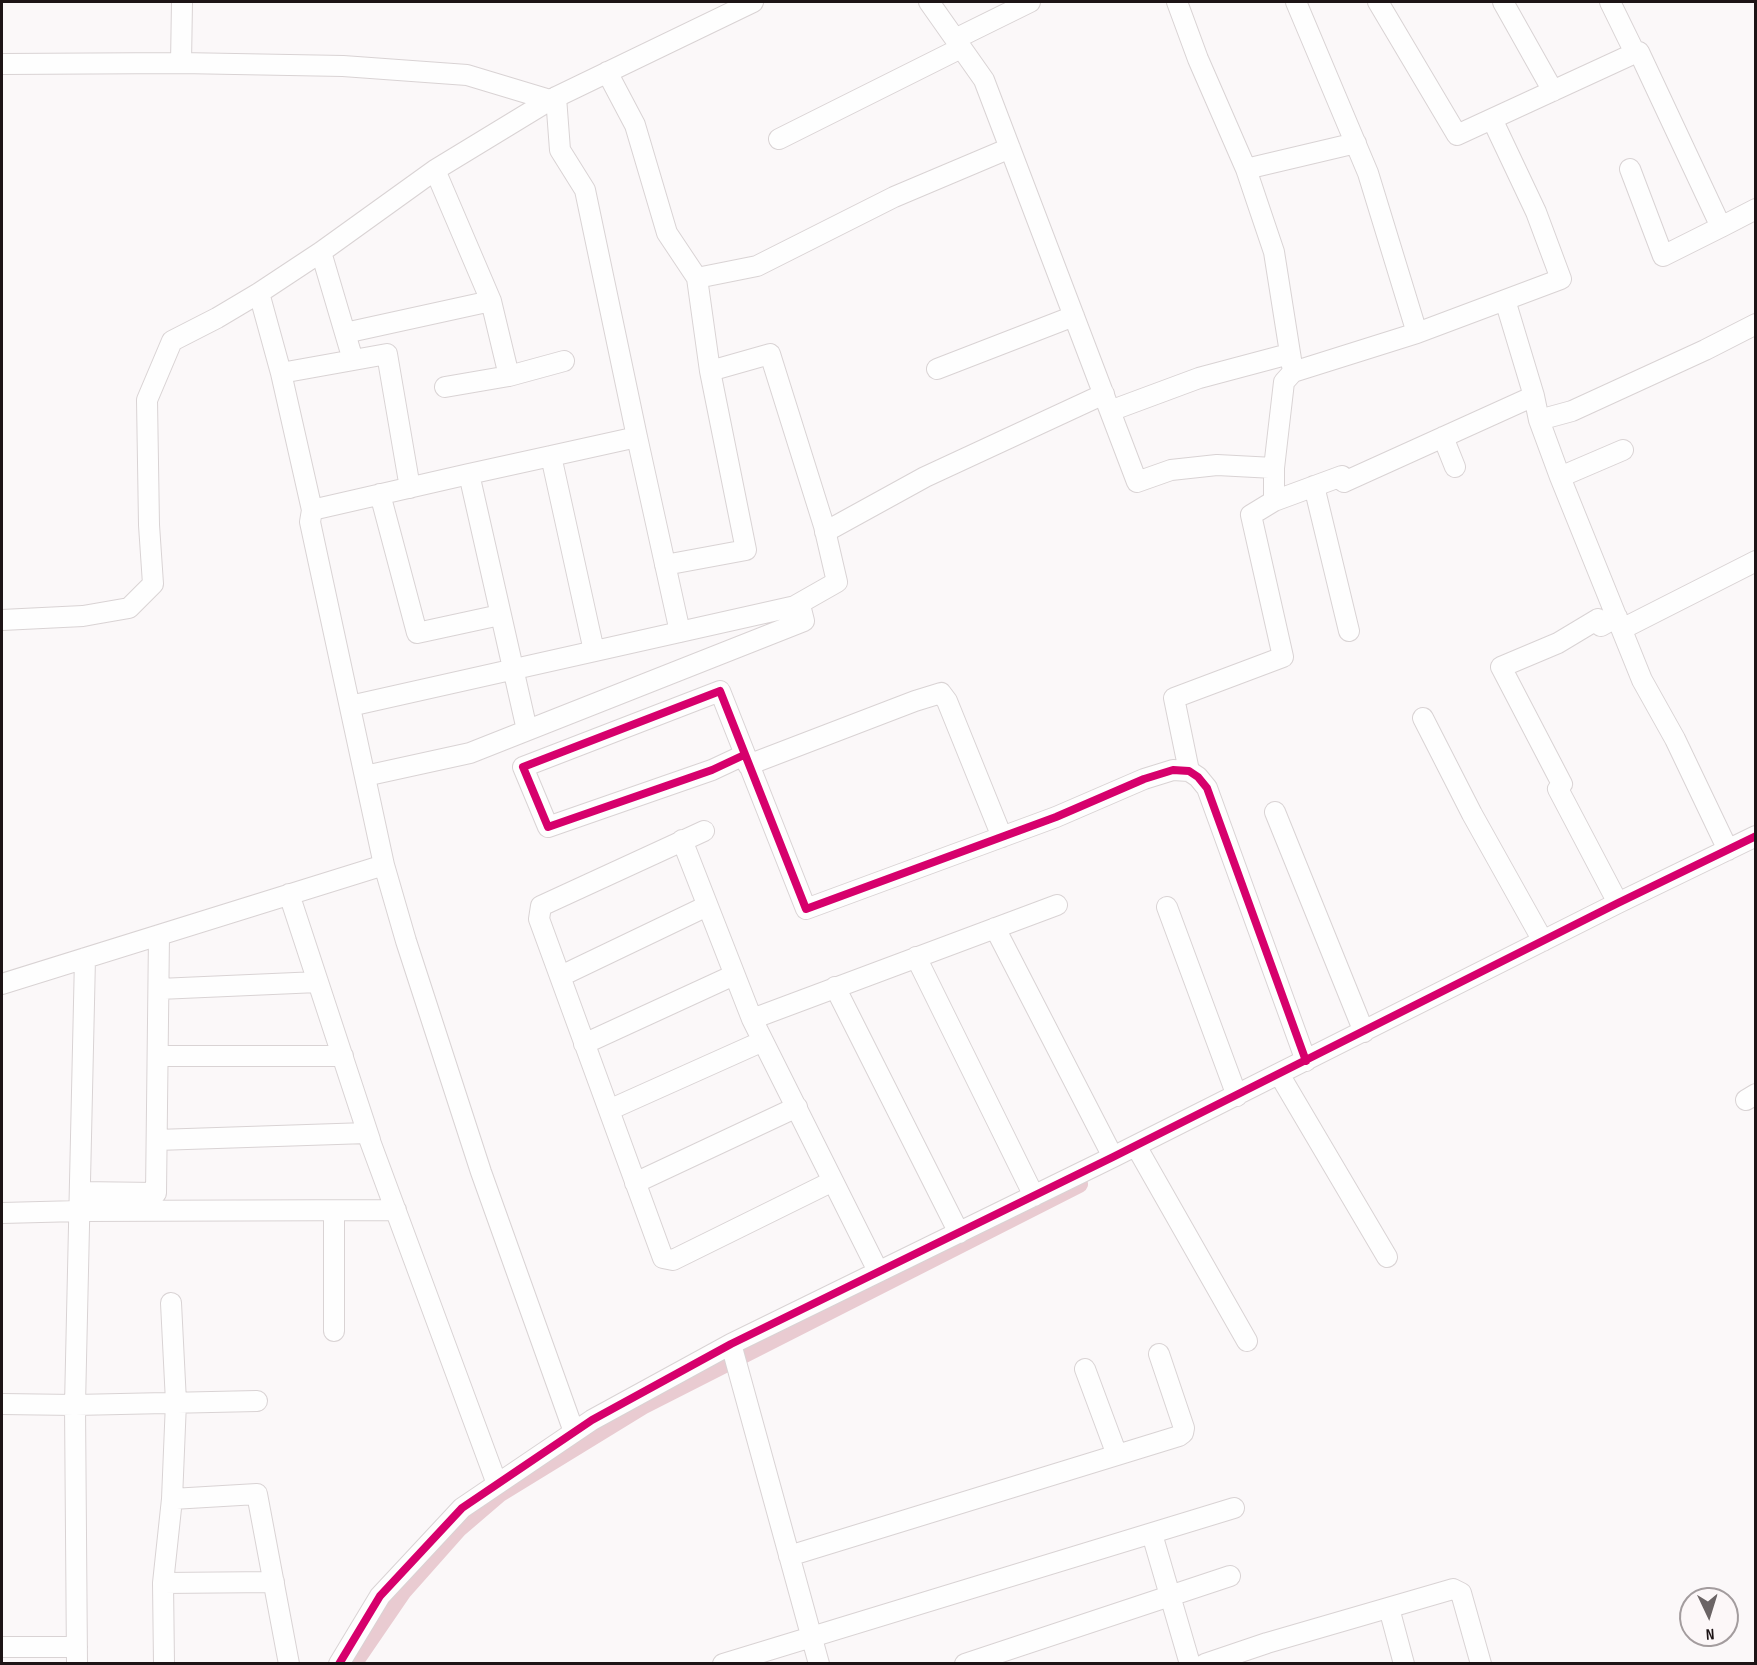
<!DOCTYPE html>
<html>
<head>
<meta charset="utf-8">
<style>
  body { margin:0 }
  #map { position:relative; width:1757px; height:1665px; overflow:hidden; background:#fbf8f9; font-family:"Sofia Sans Condensed",sans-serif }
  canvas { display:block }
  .frame { position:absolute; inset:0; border:3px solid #1d1416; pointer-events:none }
  .north { position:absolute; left:1679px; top:1587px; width:60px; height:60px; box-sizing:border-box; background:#fcf7f8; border:2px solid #a39c9e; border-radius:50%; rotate:176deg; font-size:16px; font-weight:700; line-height:24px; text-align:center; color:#1d1416 }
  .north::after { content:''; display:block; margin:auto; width:21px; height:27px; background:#6b6465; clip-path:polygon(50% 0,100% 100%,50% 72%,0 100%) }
</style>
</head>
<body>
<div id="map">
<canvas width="1757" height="1665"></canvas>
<div class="frame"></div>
<div class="north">N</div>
</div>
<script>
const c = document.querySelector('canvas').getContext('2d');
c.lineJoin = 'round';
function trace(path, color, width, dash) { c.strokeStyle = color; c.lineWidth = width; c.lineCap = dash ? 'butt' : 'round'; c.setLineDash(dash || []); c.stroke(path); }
const canal = new Path2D(`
  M 353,1664 L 403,1591 L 458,1529 L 500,1493 L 642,1406 L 1079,1184`);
const street = new Path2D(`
  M 182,2 L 181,63 L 343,66 L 467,75 L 550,100
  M 929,2 L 984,80 L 1137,482 L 1171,470 L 1217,465 L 1274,468 L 1284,382 L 1293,372 L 1274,252 L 1246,169 L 1198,59 L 1177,2
  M 1378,2 L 1457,135 L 1635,53
  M 1503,2 L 1553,91
  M 1610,2 L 1635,53 L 1639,52 L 1721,227 L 1756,209
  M 955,39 L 1030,2
  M 2,64 L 181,63
  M 607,72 L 635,125 L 667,233 L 697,278
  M 556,97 L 560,150 L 585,190 L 637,437
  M 779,139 L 961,48
  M 1246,169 L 1356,143
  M 1630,169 L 1663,256 L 1721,227
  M 321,252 L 353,360
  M 259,293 L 281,373 L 312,510 L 310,522 L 384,865 L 406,941 L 481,1172 L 574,1432
  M 1505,300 L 1534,396 L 1539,420 L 1572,411 L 1705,350 L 1756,324
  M 491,301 L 509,376 L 564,361
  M 345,333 L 491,301 L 435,170
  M 1417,333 L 1561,279 L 1536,212 L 1492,119
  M 937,369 L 1074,316
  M 710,371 L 697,278 L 757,266 L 894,197 L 1010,148
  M 1293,372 L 1417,333 L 1368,173 L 1296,2
  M 281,373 L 387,354 L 410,488
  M 445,387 L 509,376
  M 1110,411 L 1199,378 L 1289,354
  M 1539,420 L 1560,477 L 1623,450
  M 1443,437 L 1455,467
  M 551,456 L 637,437 L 680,632
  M 1274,468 L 1274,501 L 1342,476 L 1344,482 L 1534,396
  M 469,474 L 551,456 L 594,651
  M 1560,477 L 1642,680 L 1675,739 L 1728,850
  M 1314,486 L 1349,631
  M 380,494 L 417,633 L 500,615
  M 312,510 L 469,474 L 527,730
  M 825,532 L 925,477 L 1104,394
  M 665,565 L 746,550 L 710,371 L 770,354 L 824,526 L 837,582 L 793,607
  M 1617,617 L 1601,626 L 1598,619 L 1558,643 L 1501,667 L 1562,784 L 1558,789 L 1618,903
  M 2,620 L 83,616 L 129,608 L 153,584 L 149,525 L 147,400 L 172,341 L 217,318 L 259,293 L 321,252 L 435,170 L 550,100 L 753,2
  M 1622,629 L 1756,561
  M 350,706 L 800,605 L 804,621 L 470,753 L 365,776
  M 1423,718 L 1472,814 L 1543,941
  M 744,755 L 712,770 L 548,827 L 523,767 L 720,691 L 806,909 L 1056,817 L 1144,779 L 1173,770 L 1189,771 L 1198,777 L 1207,788 L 1306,1061
  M 748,765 L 915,701 L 941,693 L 947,701 L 1002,837
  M 1189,771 L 1174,698 L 1283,657 L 1251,515 L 1274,501
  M 1275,812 L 1364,1032
  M 704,831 L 541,906 L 539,919 L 663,1258 L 673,1260 L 833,1181
  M 682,840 L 752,1019 L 878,1271
  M 289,894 L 370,1140
  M 1167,907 L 1237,1096
  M 995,928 L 1113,1157
  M 916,957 L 1034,1196
  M 561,976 L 707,906
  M 2,984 L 384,865
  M 835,987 L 959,1233
  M 159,989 L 318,982
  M 752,1019 L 1057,905
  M 584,1044 L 734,975
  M 158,1056 L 343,1056
  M 1279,1074 L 1387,1257
  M 1746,1100 L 1756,1094
  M 609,1110 L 763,1041
  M 157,1140 L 367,1133 L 497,1484
  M 1136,1146 L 1247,1341
  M 635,1183 L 797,1107
  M 80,1192 L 156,1193 L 159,935
  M 334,1211 L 334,1331
  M 2,1213 L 79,1211 L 396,1210
  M 731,1344 L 819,1664
  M 1085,1369 L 1117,1455
  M 2,1404 L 75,1405 L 257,1401
  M 172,1499 L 257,1494 L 289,1664
  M 1152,1534 L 1190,1664
  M 789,1556 L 1179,1436 L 1183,1433 L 1184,1428 L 1159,1354
  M 163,1583 L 274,1582
  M 1389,1608 L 1404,1664
  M 2,1647 L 77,1647
  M 77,1664 L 75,1405 L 85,958
  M 164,1664 L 163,1583 L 172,1499 L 176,1402 L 171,1303
  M 339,1664 L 380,1596 L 462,1508 L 592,1420 L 731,1344 L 1113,1157 L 1618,903 L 1756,836
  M 723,1664 L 1234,1508
  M 965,1664 L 1230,1576
  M 1205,1664 L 1267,1643 L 1453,1589 L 1461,1593 L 1481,1664`);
const cycleway = new Path2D(`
  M 744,755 L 712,770 L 548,827 L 523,767 L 720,691 L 806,909 L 1056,817 L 1144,779 L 1173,770 L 1189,771 L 1198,777 L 1207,788 L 1306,1061
  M 339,1664 L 380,1596 L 462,1508 L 592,1420 L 731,1344 L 1113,1157 L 1618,903 L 1756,836`);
trace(canal, '#e9cbd1', 18);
trace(street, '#d9d3d4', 22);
trace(street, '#fefefe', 20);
trace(cycleway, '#d6006c', 8);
</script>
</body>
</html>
